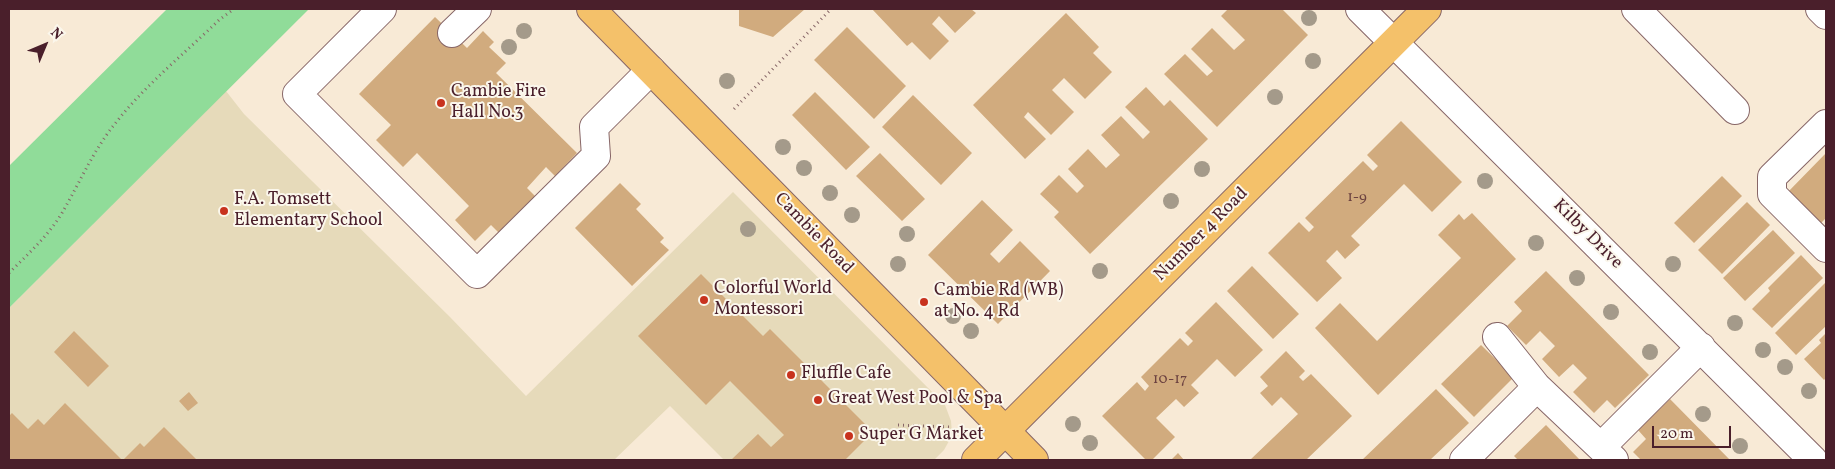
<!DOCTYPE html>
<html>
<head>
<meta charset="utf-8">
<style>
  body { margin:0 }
  #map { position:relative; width:1835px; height:469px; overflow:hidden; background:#f8ead6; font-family:Vollkorn,serif }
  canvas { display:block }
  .frame { position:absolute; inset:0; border:10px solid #4a1f2b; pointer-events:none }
  .north { position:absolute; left:20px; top:20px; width:50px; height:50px; -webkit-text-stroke:4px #fbf7ec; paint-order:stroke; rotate:45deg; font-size:14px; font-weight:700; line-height:20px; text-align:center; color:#4a1f2b }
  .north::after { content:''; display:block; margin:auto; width:18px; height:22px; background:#4a1f2b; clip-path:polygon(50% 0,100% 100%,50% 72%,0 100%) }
  .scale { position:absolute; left:1652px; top:426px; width:79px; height:22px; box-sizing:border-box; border:2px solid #4a1f2b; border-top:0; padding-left:6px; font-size:15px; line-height:18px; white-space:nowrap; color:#4a1f2b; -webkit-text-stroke:4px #fbf7ec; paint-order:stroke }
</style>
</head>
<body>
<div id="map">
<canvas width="1835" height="469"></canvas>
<div class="frame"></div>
<div class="north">N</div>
<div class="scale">20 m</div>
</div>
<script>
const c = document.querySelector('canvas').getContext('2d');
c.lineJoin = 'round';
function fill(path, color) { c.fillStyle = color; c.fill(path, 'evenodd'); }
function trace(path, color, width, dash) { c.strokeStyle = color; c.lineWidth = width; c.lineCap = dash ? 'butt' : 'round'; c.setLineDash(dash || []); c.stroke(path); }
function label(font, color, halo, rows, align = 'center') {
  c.font = font + ' Vollkorn,serif'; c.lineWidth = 4; c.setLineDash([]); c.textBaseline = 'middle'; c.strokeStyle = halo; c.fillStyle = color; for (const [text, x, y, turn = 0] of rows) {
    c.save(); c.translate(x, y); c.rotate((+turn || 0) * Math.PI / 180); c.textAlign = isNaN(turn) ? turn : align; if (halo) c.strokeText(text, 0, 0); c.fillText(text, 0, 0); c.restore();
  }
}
const built = new Path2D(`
  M 226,91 L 244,114 L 450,317 L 526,396 L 733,192 L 945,405 L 951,421 L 952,433 L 949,441 L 944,450 L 934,460 L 724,460 L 670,406 L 614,460 L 9,460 L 9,308 Z`);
const green = new Path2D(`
  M 167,9 L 309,9 L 9,308 L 9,166 Z`);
const building = new Path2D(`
  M 739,9 L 805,9 L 773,37 L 739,26 Z
  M 872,9 L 971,9 L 976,13 L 955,33 L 939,16 L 932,24 L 949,41 L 930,60 L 912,42 L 907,46 Z
  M 1228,9 L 1282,9 L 1308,35 L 1217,127 L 1164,74 L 1185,54 L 1207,76 L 1213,71 L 1191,49 L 1212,28 L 1234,50 L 1245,40 L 1221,16 Z
  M 1066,13 L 1099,47 L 1093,53 L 1112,72 L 1085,99 L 1064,78 L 1052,90 L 1074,112 L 1051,135 L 1028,112 L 1024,117 L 1046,139 L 1025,159 L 973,105 Z
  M 435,17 L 467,48 L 483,31 L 494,42 L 489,47 L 506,63 L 496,73 L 577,153 L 555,176 L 546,167 L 527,188 L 535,196 L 499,233 L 491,225 L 475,241 L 455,220 L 469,206 L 417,153 L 403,167 L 376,140 L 391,125 L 359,94 Z
  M 847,27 L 906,86 L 874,119 L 814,60 Z
  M 1146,87 L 1164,106 L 1170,100 L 1208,139 L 1090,254 L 1054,217 L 1059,212 L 1040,194 L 1059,175 L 1077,193 L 1084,186 L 1068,169 L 1088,149 L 1106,168 L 1120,155 L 1101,135 L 1121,116 L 1143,139 L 1150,132 L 1125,107 Z
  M 815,92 L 870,147 L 846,170 L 792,115 Z
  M 913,95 L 972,153 L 941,185 L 882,127 Z
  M 1401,121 L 1462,182 L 1432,212 L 1404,184 L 1351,236 L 1360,245 L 1345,259 L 1337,250 L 1326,261 L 1342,278 L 1317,302 L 1268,253 L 1299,222 L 1309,232 L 1314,227 L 1305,218 L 1363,161 L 1373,171 L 1378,166 L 1367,155 Z
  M 880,153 L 925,199 L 902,221 L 856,176 Z
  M 1826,153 L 1826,218 L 1818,226 L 1786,194 Z
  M 1722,176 L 1742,196 L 1694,243 L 1674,223 Z
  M 620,183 L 641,204 L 636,209 L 664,238 L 660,242 L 669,250 L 632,286 L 575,228 Z
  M 982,200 L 1013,230 L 990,254 L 999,263 L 1020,241 L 1050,271 L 998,324 L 928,255 Z
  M 1747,202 L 1770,225 L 1722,274 L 1698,250 Z
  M 1472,213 L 1516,259 L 1378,395 L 1315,328 L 1340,303 L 1377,341 L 1461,258 L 1438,235 L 1459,214 L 1464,220 Z
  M 1773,230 L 1795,253 L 1745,301 L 1723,278 Z
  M 1801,255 L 1823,278 L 1772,328 L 1752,309 L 1770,291 L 1768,288 Z
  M 1252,266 L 1299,314 L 1273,339 L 1227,291 Z
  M 1546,271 L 1649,375 L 1615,408 L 1607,400 L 1594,413 L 1573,392 L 1587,378 L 1573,364 L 1559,377 L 1542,359 L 1555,346 L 1540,331 L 1526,345 L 1507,326 L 1522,311 L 1514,302 Z
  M 701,274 L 763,336 L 770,329 L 873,432 L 845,460 L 731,460 L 758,434 L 771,447 L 784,435 L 730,381 L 706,405 L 638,336 Z
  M 1826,282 L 1826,326 L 1796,355 L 1775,333 Z
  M 1216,302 L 1263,350 L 1235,377 L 1217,359 L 1191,385 L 1199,393 L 1184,407 L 1176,399 L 1156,418 L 1175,437 L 1152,460 L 1146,460 L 1102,416 L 1137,382 L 1145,391 L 1149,386 L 1141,377 L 1180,338 L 1188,346 L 1193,341 L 1185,333 Z
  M 74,331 L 109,366 L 88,387 L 54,352 Z
  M 1826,333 L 1826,378 L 1824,380 L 1804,359 L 1821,343 L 1819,340 Z
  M 1481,345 L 1514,377 L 1474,417 L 1441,384 Z
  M 1286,351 L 1305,371 L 1299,377 L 1303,381 L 1311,374 L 1352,416 L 1306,460 L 1250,460 L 1298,414 L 1281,397 L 1272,406 L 1260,393 L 1268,386 L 1260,377 Z
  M 1436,389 L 1469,423 L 1430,460 L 1362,460 Z
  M 189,392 L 198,403 L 188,411 L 179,401 Z
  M 1670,399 L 1730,460 L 1641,460 L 1633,452 L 1646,439 L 1638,430 Z
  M 65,403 L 122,460 L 9,460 L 9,416 L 12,413 L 28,429 L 38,419 L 44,425 Z
  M 1546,425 L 1580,460 L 1518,460 L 1514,456 Z
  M 164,427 L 197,460 L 123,460 L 140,443 L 144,447 Z
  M 1178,453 L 1184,460 L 1171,460 Z`);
const path = new Path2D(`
  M 734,109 L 831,9
  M 9,273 C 28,254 48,236 62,213 C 79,184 93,151 114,125 C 144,86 184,54 219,20 L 234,9
  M 898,425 L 949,427`);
const minor = new Path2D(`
  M 382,9 L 297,94 L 477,274 L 596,156 L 594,127 L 651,70
  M 1360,9 L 1813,460
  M 1636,9 L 1735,110
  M 1820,9 L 1826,15
  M 452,33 L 477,9
  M 1826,124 L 1772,177 L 1772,194 L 1826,248
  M 1497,337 L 1537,387 L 1614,460
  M 1601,447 L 1701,347
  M 1464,460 L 1537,387`);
const major = new Path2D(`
  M 591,9 L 1034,460
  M 976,460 L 1427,9`);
const trees = [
  [1309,18],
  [524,31],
  [509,47],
  [1313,61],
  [727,81],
  [1275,97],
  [783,147],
  [804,168],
  [1202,169],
  [1485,181],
  [830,193],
  [1171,201],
  [852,215],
  [748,229],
  [907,234],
  [1536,243],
  [898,264],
  [1673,264],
  [1100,271],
  [1577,278],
  [1611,312],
  [953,316],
  [1735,323],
  [971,331],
  [1763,350],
  [1650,352],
  [1785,367],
  [1809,391],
  [1703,414],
  [1073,424],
  [1090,443],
  [1740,446]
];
const markers = [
  [441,103,5,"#c8321e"],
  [224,211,5,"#c8321e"],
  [704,300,5,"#c8321e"],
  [924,302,5,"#c8321e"],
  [791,375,5,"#c8321e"],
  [818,400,5,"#c8321e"],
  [849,436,5,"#c8321e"]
];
const numberNames = [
  ["1-9",1357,198],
  ["10-17",1170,380]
];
const poiNames = [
  ["Cambie Fire",451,93],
  ["Hall No.3",451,114],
  ["F.A. Tomsett",234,201],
  ["Elementary School",234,222],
  ["Colorful World",714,290],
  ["Montessori",714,311],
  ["Cambie Rd (WB)",934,292],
  ["at No. 4 Rd",934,313],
  ["Fluffle Cafe",801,375],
  ["Great West Pool & Spa",828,400],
  ["Super G Market",859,436]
];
const streetNames = [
  ["Cambie Road",813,234,46],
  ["Number 4 Road",1202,235,-45],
  ["Kilby Drive",1587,235,45]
];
fill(built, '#e6daba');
fill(green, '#90dc99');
fill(building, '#d1ab7e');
trace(minor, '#876667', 30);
trace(major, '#876667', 30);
trace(path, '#876667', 3, [1, 4]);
trace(minor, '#fff', 28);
trace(major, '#f4c16a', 28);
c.fillStyle = '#a49a8a';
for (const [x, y] of trees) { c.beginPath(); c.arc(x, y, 8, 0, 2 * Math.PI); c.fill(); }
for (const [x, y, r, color] of markers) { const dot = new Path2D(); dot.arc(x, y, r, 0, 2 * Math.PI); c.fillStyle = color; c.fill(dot); trace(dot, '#fbf7ec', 2); }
label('15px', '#6c4240', null, numberNames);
label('18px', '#4a1f2b', '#fbf7ec', poiNames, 'left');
label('18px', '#4a1f2b', '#fbf7ec', streetNames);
</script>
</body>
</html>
